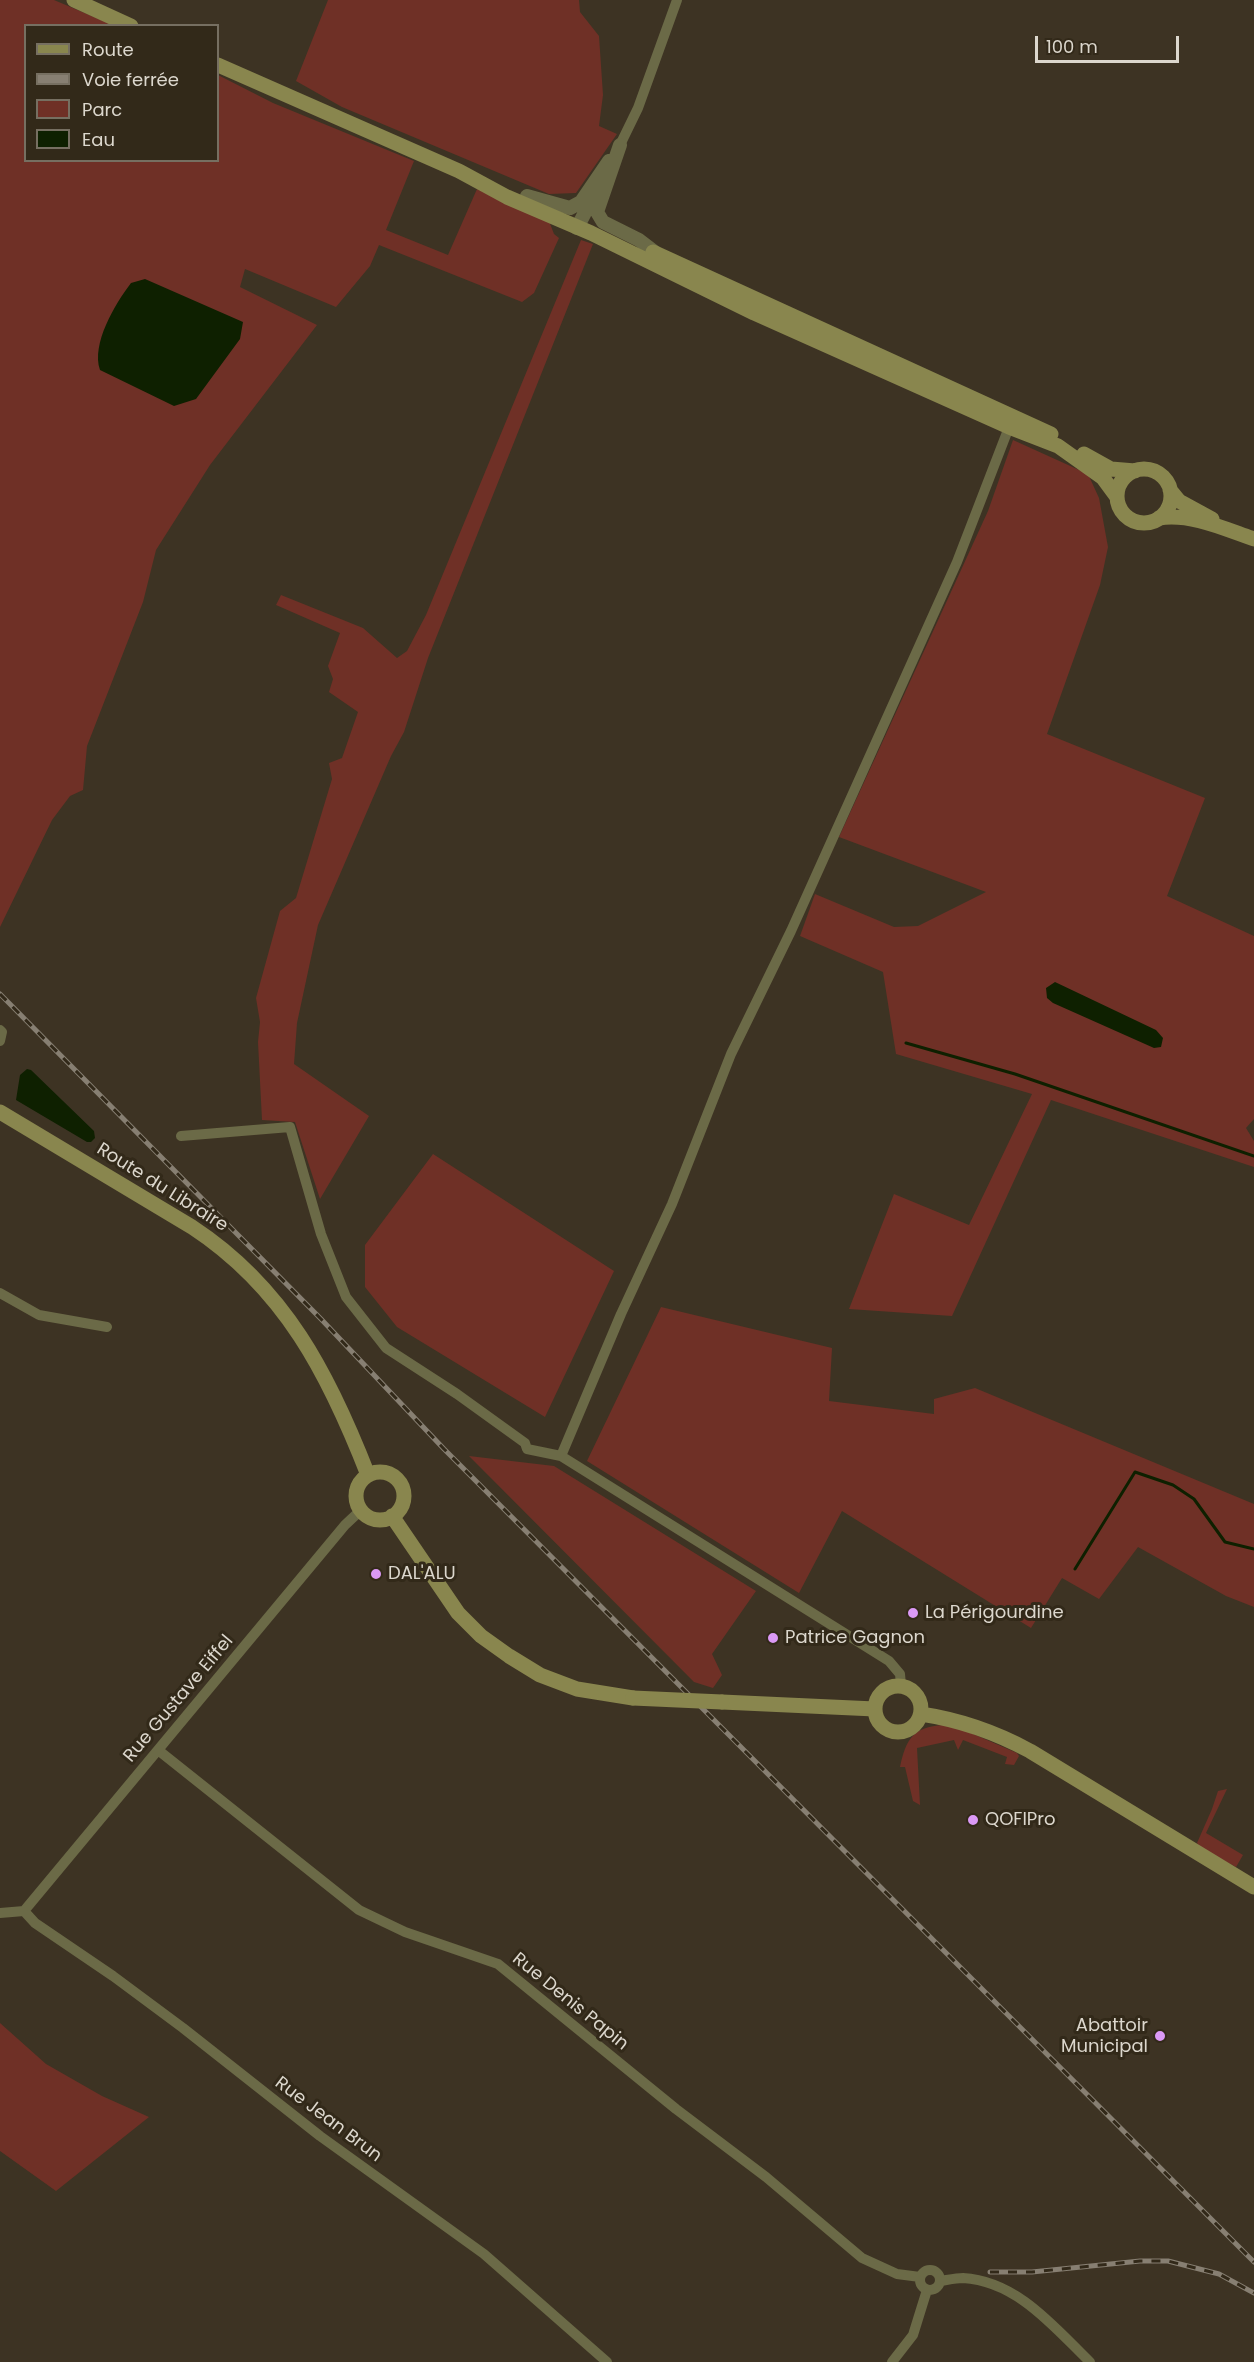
<!DOCTYPE html>
<html>
<head>
<meta charset="utf-8">
<style>
  body { margin:0 }
  #map { position:relative; width:1254px; height:2362px; overflow:hidden; background:#3d3323; font-family:Poppins,sans-serif }
  canvas { display:block }
  .legend { position:absolute; left:24px; top:24px; width:195px; height:138px; box-sizing:border-box; background:#322919; border:2px solid #766f61; margin:0; padding:8px 10px; list-style:none; font-size:18px; color:#dcd7cd }
  .legend li { display:flex; align-items:center; gap:12px; height:30px }
  .legend b { width:30px; border:2px solid #766f61 }
  .scale { position:absolute; left:1035px; top:36px; width:144px; height:27px; box-sizing:border-box; border:3px solid #dcd7cd; border-top:0; padding-left:8px; font-size:18px; line-height:21px; white-space:nowrap; color:#dcd7cd; -webkit-text-stroke:4px #322919; paint-order:stroke }
</style>
</head>
<body>
<div id="map">
<canvas width="1254" height="2362"></canvas>
<ul class="legend">
<li><b style="height:8px;background:#89864e"></b>Route</li>
<li><b style="height:8px;background:#877f72"></b>Voie ferrée</li>
<li><b style="height:16px;background:#6f3026"></b>Parc</li>
<li><b style="height:16px;background:#0e2000"></b>Eau</li>
</ul>
<div class="scale">100 m</div>
</div>
<script>
const c = document.querySelector('canvas').getContext('2d');
c.lineJoin = 'round';
function fill(path, color) { c.fillStyle = color; c.fill(path, 'evenodd'); }
function trace(path, color, width, dash) { c.strokeStyle = color; c.lineWidth = width; c.lineCap = dash ? 'butt' : 'round'; c.setLineDash(dash || []); c.stroke(path); }
function label(font, color, halo, rows, align = 'center') {
  c.font = font + ' Poppins,sans-serif'; c.lineWidth = 6; c.setLineDash([]); c.textBaseline = 'middle'; c.strokeStyle = halo; c.fillStyle = color; for (const [text, x, y, turn = 0] of rows) {
    c.save(); c.translate(x, y); c.rotate((+turn || 0) * Math.PI / 180); c.textAlign = isNaN(turn) ? turn : align; if (halo) c.strokeText(text, 0, 0); c.fillText(text, 0, 0); c.restore();
  }
}
const green = new Path2D(`
  M 0,0 L 54,0 L 113,25 L 26,26 L 26,160 L 218,160 L 218,75 L 273,103 L 414,161 L 386,230 L 448,255 L 477,189 L 549,221 L 554,234 L 559,238 L 534,293 L 522,302 L 379,245 L 370,266 L 336,307 L 245,269 L 240,287 L 317,325 L 210,465 L 156,550 L 143,602 L 87,746 L 83,790 L 70,796 L 52,820 L 0,927 Z
  M 328,0 L 579,0 L 580,12 L 599,36 L 603,95 L 599,126 L 617,134 L 576,193 L 549,194 L 342,107 L 296,81 Z
  M 581,240 L 593,244 L 428,658 L 404,732 L 391,756 L 318,925 L 297,1023 L 294,1064 L 369,1116 L 320,1199 L 295,1122 L 262,1120 L 258,1042 L 260,1022 L 256,998 L 280,911 L 296,898 L 332,779 L 329,763 L 342,758 L 358,712 L 329,692 L 333,679 L 328,666 L 340,633 L 276,605 L 281,595 L 363,628 L 397,658 L 407,651 L 426,615 Z
  M 1013,440 L 1088,474 L 1099,498 L 1108,547 L 1100,585 L 1047,734 L 1205,798 L 1167,896 L 1254,936 L 1254,1119 L 1246,1128 L 1254,1141 L 1254,1167 L 1051,1100 L 952,1316 L 849,1309 L 894,1194 L 969,1225 L 1032,1094 L 896,1054 L 883,972 L 800,936 L 815,894 L 894,927 L 918,926 L 986,892 L 839,837 L 988,511 Z
  M 433,1154 L 614,1271 L 545,1417 L 397,1327 L 365,1287 L 365,1245 Z
  M 661,1307 L 832,1348 L 829,1401 L 934,1414 L 934,1399 L 975,1388 L 1254,1504 L 1254,1607 L 1226,1596 L 1138,1547 L 1099,1599 L 1062,1578 L 1031,1628 L 842,1511 L 799,1593 L 587,1461 Z
  M 469,1456 L 554,1466 L 756,1591 L 712,1654 L 722,1675 L 713,1688 L 694,1682 Z
  M 943,1725 L 964,1730 L 1017,1753 L 1019,1756 L 1014,1765 L 1005,1764 L 1007,1757 L 963,1740 L 958,1750 L 954,1740 L 917,1748 L 920,1805 L 913,1801 L 905,1767 L 900,1767 C 906,1739 913,1727 943,1725 Z
  M 1227,1789 L 1206,1833 L 1243,1855 L 1236,1867 L 1202,1849 L 1197,1843 L 1212,1809 L 1218,1791 Z
  M 0,2023 L 46,2064 L 102,2096 L 149,2117 L 56,2191 L 0,2151 Z`);
const water = new Path2D(`
  M 145,279 L 243,322 L 240,339 L 196,399 L 174,406 L 100,370 C 91,344 115,304 131,283 Z
  M 1055,982 L 1156,1030 L 1163,1038 L 1161,1047 L 1154,1048 L 1053,1003 L 1047,998 L 1046,988 Z
  M 27,1069 L 31,1070 L 94,1131 L 95,1138 L 91,1142 L 87,1142 L 16,1100 L 20,1075 Z`);
const stream = new Path2D(`
  M 906,1043 L 1015,1074 L 1254,1156
  M 1075,1569 L 1135,1472 L 1173,1485 L 1194,1499 L 1225,1542 L 1254,1549`);
const minor = new Path2D(`
  M 620,145 L 638,108 L 677,0
  M 0,1030 L 2,1032 L 0,1041
  M 181,1136 L 290,1127 L 321,1234 L 346,1297 L 386,1348 L 457,1394 L 525,1443 L 527,1449 L 561,1456 L 889,1661 L 900,1674 L 901,1685
  M 0,1293 L 39,1315 L 107,1327
  M 561,1456 L 621,1314 L 672,1204 L 731,1054 L 791,931 L 957,562 L 1011,422
  M 158,1750 L 359,1910 L 405,1932 L 498,1964 L 676,2109 L 766,2177 L 862,2258 L 897,2274 L 920,2277
  M 24,1911 L 35,1923 L 113,1976 L 183,2028 L 320,2136 L 484,2254 L 607,2362
  M 24,1911 L 345,1525 L 361,1510
  M 0,1913 L 24,1911
  M920 2280a10 10 0 1 1 20 0a10 10 0 1 1-20 0Z
  M 940,2281 C 947,2280 956,2278 963,2278 C 1017,2281 1054,2327 1090,2362
  M 892,2362 L 913,2335 L 927,2290`);
const tertiary = new Path2D(`
  M 620,145 L 597,212 L 603,222 L 639,240 L 656,253
  M 527,196 L 570,208 L 581,202 L 609,161
  M 577,228 L 594,195`);
const secondary = new Path2D(`
  M 74,0 L 131,26
  M 218,65 L 459,171 L 507,197 L 591,233 L 754,313 L 1009,427 L 1058,446 L 1103,478 L 1117,497
  M 653,252 L 1051,434
  M 1084,454 L 1111,469 L 1135,471
  M1117 496a27 27 0 1 1 54 0a27 27 0 1 1-54 0Z
  M 1170,490 L 1179,501 L 1212,519
  M 1159,518 C 1191,513 1225,529 1254,539
  M 0,1112 L 192,1227 C 285,1288 329,1375 368,1475
  M356 1496a24 24 0 1 1 48 0a24 24 0 1 1-48 0Z
  M 392,1516 L 458,1613 L 481,1636 L 509,1656 L 540,1675 L 577,1689 L 633,1698
  M875 1709a23 23 0 1 1 46 0a23 23 0 1 1-46 0Z
  M 722,1702 L 875,1709
  M 921,1714 C 961,1720 995,1732 1030,1751 L 1254,1887`);
const rail = new Path2D(`
  M 0,994 L 321,1319 L 444,1449 L 1254,2262
  M 990,2272 L 1032,2272 L 1140,2261 L 1168,2261 L 1219,2274 L 1254,2293`);
const secondaryBridge = new Path2D(`
  M 633,1698 L 722,1702`);
const markers = [
  [376,1574,6,"#db99f5"],
  [913,1613,6,"#db99f5"],
  [773,1638,6,"#db99f5"],
  [973,1820,6,"#db99f5"],
  [1160,2036,6,"#db99f5"]
];
const streetNames = [
  ["Route du Libraire",162,1188,32],
  ["Rue Gustave Eiffel",179,1699,-50],
  ["Rue Denis Papin",570,2002,39],
  ["Rue Jean Brun",328,2120,37]
];
const poiNames = [
  ["DAL'ALU",388,1574],
  ["La Périgourdine",925,1613],
  ["Patrice Gagnon",785,1638],
  ["QOFIPro",985,1820],
  ["Abattoir",1148,2026,"right"],
  ["Municipal",1148,2047,"right"]
];
fill(green, '#6f3026');
fill(water, '#0e2000');
trace(stream, '#0e2000', 3);
trace(minor, '#6b6a47', 10);
trace(tertiary, '#6b6a47', 14);
trace(secondary, '#89864e', 15);
trace(rail, '#877f72', 5);
trace(rail, '#322919', 3, [9]);
trace(secondaryBridge, '#89864e', 15);
for (const [x, y, r, color] of markers) { const dot = new Path2D(); dot.arc(x, y, r, 0, 2 * Math.PI); c.fillStyle = color; c.fill(dot); trace(dot, '#322919', 2); }
label('18px', '#dcd7cd', '#322919', streetNames);
label('18px', '#dcd7cd', '#322919', poiNames, 'left');
</script>
</body>
</html>
